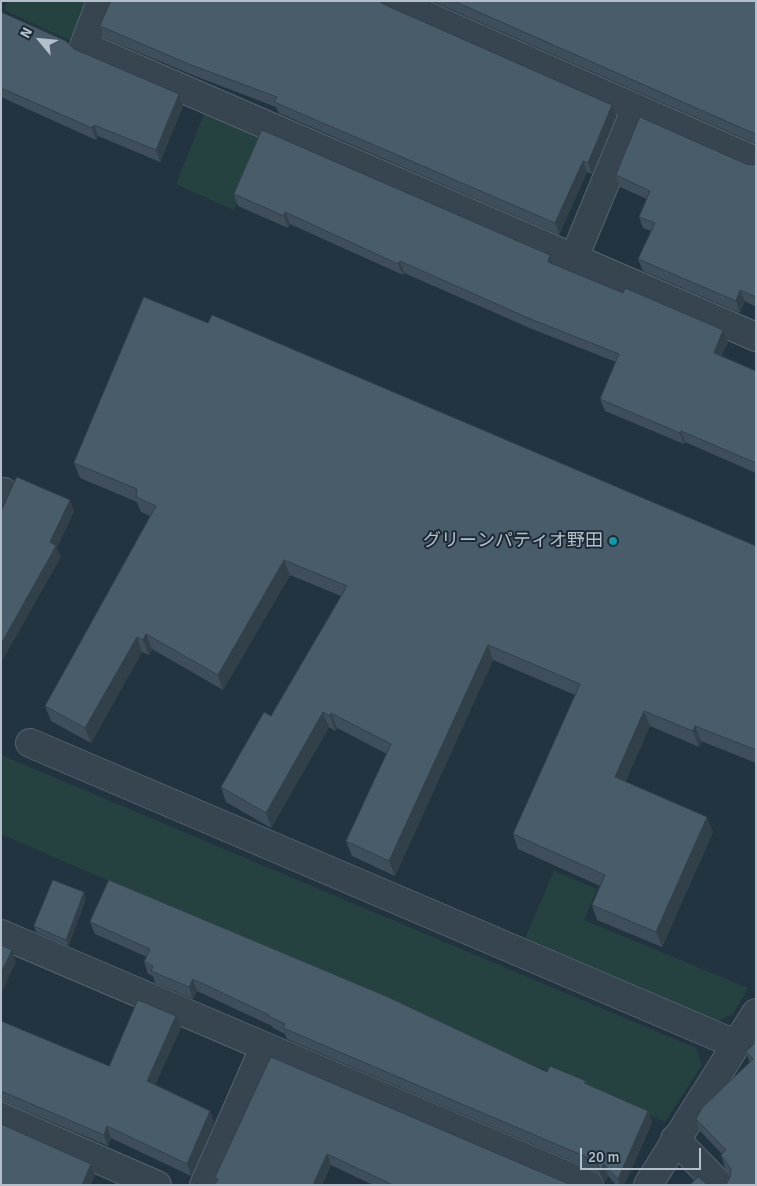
<!DOCTYPE html>
<html>
<head>
<meta charset="utf-8">
<style>
  body { margin:0 }
  #map { position:relative; width:757px; height:1186px; overflow:hidden; background:#233441; font-family:Signika,sans-serif }
  canvas { display:block }
  .frame { position:absolute; inset:0; border:2px solid #b3c0cb; pointer-events:none }
  .north { position:absolute; left:15px; top:15px; width:50px; height:50px; -webkit-text-stroke:4px #1c2a35; paint-order:stroke; rotate:298deg; font-size:14px; font-weight:700; line-height:20px; text-align:center; color:#b3c0cb }
  .north::after { content:''; display:block; margin:auto; width:18px; height:22px; background:#b3c0cb; clip-path:polygon(50% 0,100% 100%,50% 72%,0 100%) }
  .scale { position:absolute; left:580px; top:1148px; width:121px; height:22px; box-sizing:border-box; border:2px solid #b3c0cb; border-top:0; padding-left:6px; font-size:15px; line-height:18px; white-space:nowrap; color:#b3c0cb; -webkit-text-stroke:4px #1c2a35; paint-order:stroke }
</style>
</head>
<body>
<div id="map">
<canvas width="757" height="1186"></canvas>
<div class="frame"></div>
<div class="north">N</div>
<div class="scale">20 m</div>
</div>
<script>
const c = document.querySelector('canvas').getContext('2d');
c.lineJoin = 'round';
function fill(path, color) { c.fillStyle = color; c.fill(path, 'evenodd'); }
function trace(path, color, width, dash) { c.strokeStyle = color; c.lineWidth = width; c.lineCap = dash ? 'butt' : 'round'; c.setLineDash(dash || []); c.stroke(path); }
function label(font, color, halo, rows, align = 'center') {
  c.font = font + ' Signika,"Noto Sans JP",sans-serif'; c.lineWidth = 4; c.setLineDash([]); c.textBaseline = 'middle'; c.strokeStyle = halo; c.fillStyle = color; for (const [text, x, y, turn = 0] of rows) {
    c.save(); c.translate(x, y); c.rotate((+turn || 0) * Math.PI / 180); c.textAlign = isNaN(turn) ? turn : align; if (halo) c.strokeText(text, 0, 0); c.fillText(text, 0, 0); c.restore();
  }
}
const green = new Path2D(`
  M 8,1 L 88,1 L 71,41 L 4,10 Z
  M 206,109 L 266,135 L 234,210 L 176,184 Z
  M 1,755 L 696,1048 L 702,1065 L 665,1122 L 1,834 Z
  M 554,871 L 597,889 L 584,920 L 748,988 L 733,1014 L 718,1021 L 525,938 Z`);
const minor = new Path2D(`
  M 101,1 L 84,46 L 756,337
  M 393,1 L 756,161
  M 574,258 L 636,108
  M 1,497 L 4,492
  M 30,743 L 735,1044
  M 1,934 L 589,1185
  M 1,1117 L 157,1185
  M 675,1139 L 720,1185
  M 204,1185 L 264,1048
  M 648,1185 L 756,1013`);
const wall = new Path2D(`
  M 432,1 L 756,1 L 756,144 Z
  M 383,4 L 612,105 L 616,116 L 592,174 L 587,172 L 559,235 L 279,113 L 276,107 L 195,76 L 104,38 L 100,26 Z
  M 1,12 L 74,49 L 179,94 L 183,106 L 160,162 L 98,136 L 96,140 L 1,97 Z
  M 746,164 L 753,165 L 756,164 L 756,307 L 745,301 L 740,313 L 643,271 L 638,259 L 651,231 L 643,228 L 639,217 L 647,199 L 620,187 L 616,175 Z
  M 234,194 L 550,255 L 553,264 L 728,342 L 721,356 L 756,371 L 756,473 L 685,442 L 684,444 L 605,411 L 600,399 L 616,362 L 532,329 L 404,273 L 403,275 L 290,224 L 288,228 L 238,206 Z
  M 74,463 L 756,546 L 756,763 L 701,741 L 699,747 L 650,726 L 625,782 L 713,832 L 662,947 L 597,920 L 592,905 L 600,886 L 518,849 L 513,834 L 575,695 L 493,660 L 395,876 L 352,856 L 346,841 L 387,754 L 337,728 L 335,731 L 329,727 L 271,828 L 226,802 L 221,787 L 271,716 L 341,596 L 290,575 L 223,690 L 152,649 L 149,655 L 142,652 L 91,743 L 51,721 L 45,706 L 150,516 L 141,512 L 137,502 L 80,478 Z
  M 86,899 L 68,946 L 36,932 L 34,926 Z
  M 90,922 L 547,1072 L 586,1081 L 587,1084 L 648,1111 L 652,1123 L 624,1185 L 616,1185 L 608,1176 L 604,1184 L 602,1176 L 595,1171 L 287,1039 L 285,1034 L 273,1028 L 272,1026 L 197,991 L 193,999 L 155,983 L 153,976 L 148,974 L 144,962 L 147,957 L 95,934 Z
  M 1,1021 L 109,1066 L 181,1028 L 155,1084 L 210,1111 L 214,1122 L 191,1176 L 111,1138 L 108,1146 L 7,1103 L 1,1102 Z
  M 756,1042 L 756,1185 L 727,1183 L 730,1177 L 730,1175 L 725,1168 L 721,1155 L 722,1154 L 700,1131 L 696,1119 L 750,1063 L 746,1052 Z
  M 271,1057 L 571,1185 L 373,1185 L 331,1165 L 322,1185 L 215,1185 L 217,1181 L 215,1178 Z`);
const shadedWall = new Path2D(`
  M 179,94 L 183,106 L 160,162 L 156,150 Z
  M 612,105 L 616,116 L 592,174 L 588,163 Z
  M 94,125 L 98,136 L 96,140 L 92,128 Z
  M 583,161 L 587,172 L 559,235 L 555,223 Z
  M 285,212 L 290,224 L 288,228 L 284,216 Z
  M 550,255 L 554,267 L 548,262 Z
  M 400,261 L 404,273 L 403,275 L 398,264 Z
  M 740,290 L 745,301 L 740,313 L 736,301 Z
  M 723,330 L 728,342 L 718,364 L 714,353 Z
  M 681,431 L 685,442 L 684,444 L 680,433 Z
  M 70,500 L 74,512 L 57,548 L 61,557 L 1,663 L 1,644 L 50,542 Z
  M 284,560 L 290,575 L 223,690 L 218,675 Z
  M 146,634 L 152,649 L 149,655 L 143,640 Z
  M 137,637 L 142,652 L 91,743 L 85,728 Z
  M 488,645 L 493,660 L 395,876 L 389,861 Z
  M 644,711 L 650,726 L 620,792 L 615,777 Z
  M 323,712 L 329,727 L 271,828 L 266,813 Z
  M 331,713 L 337,728 L 335,731 L 330,716 Z
  M 695,726 L 701,741 L 699,747 L 693,731 Z
  M 707,817 L 713,832 L 662,947 L 656,932 Z
  M 84,892 L 86,899 L 68,946 L 66,940 Z
  M 12,950 L 16,962 L 1,994 L 1,973 Z
  M 193,979 L 197,991 L 193,999 L 189,987 Z
  M 176,1016 L 181,1028 L 152,1092 L 147,1081 Z
  M 210,1111 L 214,1122 L 191,1176 L 187,1164 Z
  M 648,1111 L 652,1123 L 624,1185 L 620,1185 L 618,1179 Z
  M 107,1126 L 111,1138 L 108,1146 L 104,1135 Z
  M 327,1154 L 331,1165 L 322,1185 L 313,1185 Z
  M 91,1164 L 95,1175 L 91,1185 L 82,1185 Z
  M 604,1164 L 608,1176 L 604,1184 L 600,1172 Z`);
const building = new Path2D(`
  M 111,1 L 379,1 L 383,4 L 612,105 L 588,163 L 583,161 L 555,223 L 274,102 L 277,97 L 191,65 L 100,26 Z
  M 454,1 L 756,1 L 756,134 Z
  M 1,12 L 66,41 L 74,49 L 179,94 L 156,150 L 94,125 L 92,128 L 1,88 Z
  M 640,117 L 746,164 L 753,165 L 756,164 L 756,297 L 740,290 L 736,301 L 638,259 L 655,223 L 639,217 L 650,191 L 616,175 Z
  M 262,130 L 550,255 L 548,262 L 623,293 L 625,288 L 723,330 L 714,353 L 756,371 L 756,463 L 681,431 L 680,433 L 600,399 L 619,354 L 528,318 L 400,261 L 398,264 L 285,212 L 284,216 L 234,194 Z
  M 144,297 L 208,323 L 212,315 L 756,546 L 756,750 L 695,726 L 693,731 L 644,711 L 615,777 L 707,817 L 656,932 L 592,905 L 605,875 L 513,834 L 580,684 L 488,645 L 389,861 L 346,841 L 391,744 L 331,713 L 330,716 L 323,712 L 266,813 L 221,787 L 264,712 L 271,716 L 347,586 L 284,560 L 218,675 L 146,634 L 143,640 L 137,637 L 85,728 L 45,706 L 156,506 L 136,497 L 137,489 L 74,463 Z
  M 17,477 L 70,500 L 50,542 L 56,546 L 1,644 L 1,512 Z
  M 53,880 L 84,892 L 66,940 L 34,926 Z
  M 109,880 L 388,997 L 547,1072 L 550,1066 L 586,1081 L 584,1083 L 648,1111 L 618,1179 L 604,1164 L 600,1172 L 598,1164 L 591,1159 L 283,1028 L 285,1024 L 268,1016 L 269,1015 L 193,979 L 189,987 L 151,971 L 153,966 L 144,962 L 150,949 L 90,922 Z
  M 1,945 L 12,950 L 1,973 Z
  M 138,1000 L 176,1016 L 147,1081 L 210,1111 L 187,1164 L 107,1126 L 104,1135 L 1,1091 L 1,1021 L 109,1066 Z
  M 756,1042 L 756,1185 L 724,1185 L 727,1183 L 730,1177 L 731,1169 L 721,1155 L 726,1150 L 696,1119 L 702,1108 L 753,1059 L 746,1052 Z
  M 271,1057 L 571,1185 L 393,1185 L 327,1154 L 313,1185 L 215,1185 L 218,1179 L 215,1178 Z
  M 1,1124 L 91,1164 L 82,1185 L 1,1185 Z
  M 698,1177 L 708,1185 L 690,1185 Z`);
const markers = [
  [613,541,5,"#0f9aa8"]
];
const poiNames = [
  ["グリーンパティオ野田",603,541]
];
fill(green, '#254241');
trace(minor, '#55636e', 30);
trace(minor, '#374550', 28);
fill(wall, '#3e4f5b');
fill(shadedWall, '#32404a');
fill(building, '#485c6a');
trace(building, '#32404a', 1);
for (const [x, y, r, color] of markers) { const dot = new Path2D(); dot.arc(x, y, r, 0, 2 * Math.PI); c.fillStyle = color; c.fill(dot); trace(dot, '#1c2a35', 2); }
label('18px', '#b3c0cb', '#1c2a35', poiNames, 'right');
</script>
</body>
</html>
